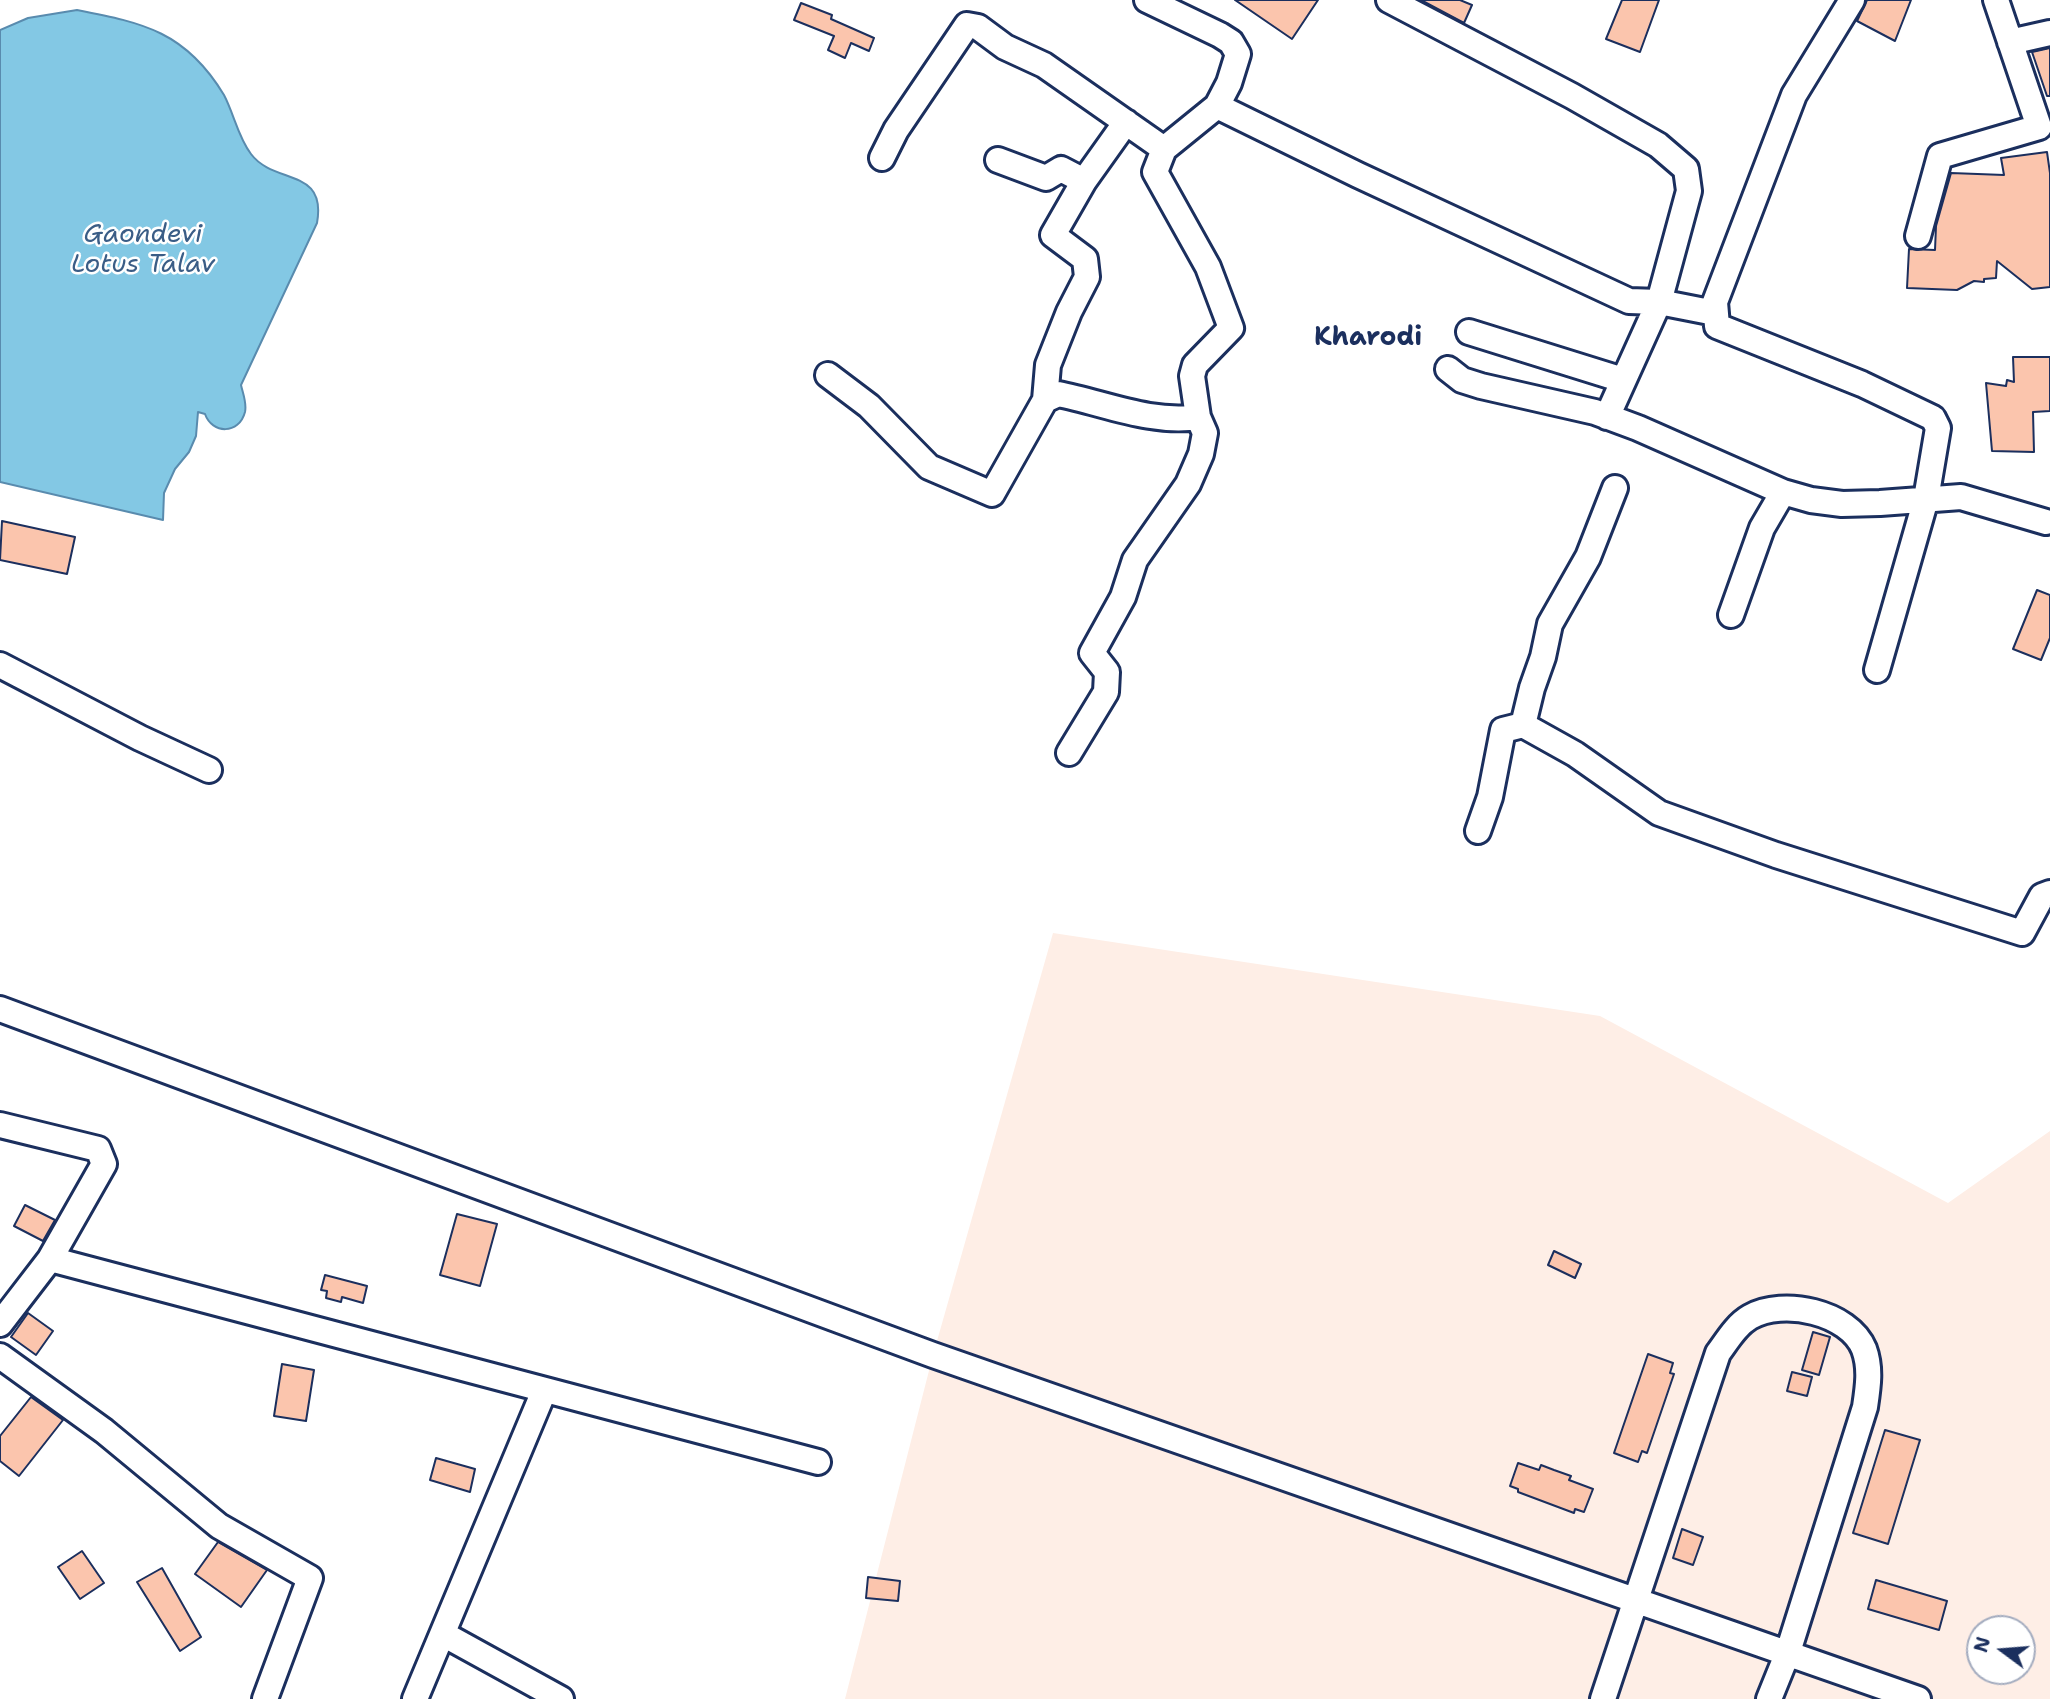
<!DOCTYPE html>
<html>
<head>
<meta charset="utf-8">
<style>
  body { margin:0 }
  #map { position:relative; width:2050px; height:1699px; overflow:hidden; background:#fff; font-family:"Shantell Sans",sans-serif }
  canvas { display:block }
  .north { position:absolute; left:1966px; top:1615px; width:70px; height:70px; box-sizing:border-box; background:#fff; border:2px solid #a4acbf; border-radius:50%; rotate:286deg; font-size:19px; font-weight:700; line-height:28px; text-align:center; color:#1b2f5e }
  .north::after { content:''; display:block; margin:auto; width:24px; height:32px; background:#1b2f5e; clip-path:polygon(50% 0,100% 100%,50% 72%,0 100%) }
</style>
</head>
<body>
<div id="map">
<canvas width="2050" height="1699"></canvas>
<div class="north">N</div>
</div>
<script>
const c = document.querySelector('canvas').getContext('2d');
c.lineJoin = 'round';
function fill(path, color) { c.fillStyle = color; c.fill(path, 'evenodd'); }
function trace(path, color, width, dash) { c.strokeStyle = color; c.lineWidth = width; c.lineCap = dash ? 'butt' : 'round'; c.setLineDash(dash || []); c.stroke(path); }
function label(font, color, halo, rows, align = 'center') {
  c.font = font + ' "Shantell Sans",sans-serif'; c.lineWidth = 5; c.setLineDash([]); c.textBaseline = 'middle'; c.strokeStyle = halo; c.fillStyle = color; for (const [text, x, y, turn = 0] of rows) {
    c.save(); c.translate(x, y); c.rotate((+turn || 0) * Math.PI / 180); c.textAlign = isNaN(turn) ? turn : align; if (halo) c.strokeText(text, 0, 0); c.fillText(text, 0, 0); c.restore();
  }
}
const built = new Path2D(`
  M 1053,933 L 1600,1016 L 1948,1203 L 2050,1131 L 2050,1699 L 845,1699 L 933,1355 ZM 1980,1629 L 2022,1629 L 2022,1671 L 1980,1671 Z`);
const water = new Path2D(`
  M 77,10 C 144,23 186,32 224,95 C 234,114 238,137 251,154 C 274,185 327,167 317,223 L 241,385 C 243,394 247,403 245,412 C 239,435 212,434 205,414 L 198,412 L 196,436 L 189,452 L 175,469 L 164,493 L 163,520 L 0,482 L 0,30 L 28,18 Z`);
const building = new Path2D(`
  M 1235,0 L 1318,0 L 1292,39 Z
  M 1421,0 L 1460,0 L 1472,5 L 1464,23 Z
  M 1622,0 L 1659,0 L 1640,52 L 1606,39 Z
  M 1867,0 L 1911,0 L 1895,41 L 1857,21 Z
  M 801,3 L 832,15 L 831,19 L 874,38 L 869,51 L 851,43 L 845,58 L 828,50 L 834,36 L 794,20 Z
  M 2050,48 L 2050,96 L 2047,96 L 2032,52 Z
  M 2047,152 L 2050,173 L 2050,287 L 2032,289 L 1997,261 L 1996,278 L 1984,279 L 1984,282 L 1974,281 L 1957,290 L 1907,288 L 1909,249 L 1935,250 L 1936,226 L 1951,173 L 2004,175 L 2001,158 Z
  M 2013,357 L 2050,357 L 2050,411 L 2033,412 L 2034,452 L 1992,451 L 1986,383 L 2006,386 L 2007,380 L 2014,382 Z
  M 2,521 L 75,537 L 67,574 L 0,560 Z
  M 2037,590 L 2050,595 L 2050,638 L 2041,660 L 2013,649 Z
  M 25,1205 L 55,1220 L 43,1241 L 14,1226 Z
  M 457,1214 L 497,1224 L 480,1286 L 440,1275 Z
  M 1554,1251 L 1581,1264 L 1575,1278 L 1548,1265 Z
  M 325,1275 L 367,1286 L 363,1303 L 342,1297 L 341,1302 L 326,1298 L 327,1291 L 321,1290 Z
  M 28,1313 L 53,1331 L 36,1355 L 11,1337 Z
  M 1813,1332 L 1830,1337 L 1819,1375 L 1802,1370 Z
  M 1648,1354 L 1673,1363 L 1670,1373 L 1674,1374 L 1647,1453 L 1642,1451 L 1638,1462 L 1614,1453 Z
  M 282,1364 L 314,1370 L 306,1421 L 274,1416 Z
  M 1792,1372 L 1812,1377 L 1807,1396 L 1787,1391 Z
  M 31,1397 L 63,1420 L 19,1476 L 0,1461 L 0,1436 Z
  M 1885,1430 L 1920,1440 L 1888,1544 L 1853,1533 Z
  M 436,1458 L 475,1469 L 470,1492 L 430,1480 Z
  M 1518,1463 L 1539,1470 L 1541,1465 L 1554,1470 L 1571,1476 L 1569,1480 L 1593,1489 L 1584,1512 L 1575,1509 L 1574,1513 L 1518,1492 L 1518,1489 L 1510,1486 Z
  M 1682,1529 L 1703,1537 L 1693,1565 L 1673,1558 Z
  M 218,1542 L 267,1570 L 241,1607 L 195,1574 Z
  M 82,1551 L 104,1583 L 80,1599 L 58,1567 Z
  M 162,1568 L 201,1637 L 180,1651 L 137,1582 Z
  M 868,1577 L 900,1581 L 898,1601 L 866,1598 Z
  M 1876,1580 L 1947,1601 L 1939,1630 L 1868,1609 Z`);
const minor = new Path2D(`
  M 1147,0 L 1220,35 L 1231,42 L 1238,54 L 1229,83 L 1217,106 L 1164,149 L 1155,172 L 1208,267 L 1231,328 L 1195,365 L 1192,376 L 1198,417
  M 1389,0 L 1572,96 L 1658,145 L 1686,169 L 1689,191 L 1659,302 L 1715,313
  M 1852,0 L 1794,95 L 1715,302 L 1717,326 L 1862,384 L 1933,418 L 1938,428 L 1926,499 L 1877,670
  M 2010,42 L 2050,33
  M 1217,106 L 1358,175 L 1629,301 L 1659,302 L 1607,417
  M 882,158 L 896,130 L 967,25 L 978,27 L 1005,47 L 1044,65 L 1164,149
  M 998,160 L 1046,178 L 1061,169 L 1084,181 L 1126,122
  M 1918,236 L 1940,156 L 2039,127 L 1996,0
  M 1469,332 L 1623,380
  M 1448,369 L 1462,380 L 1481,386 L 1595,412 L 1638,428 L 1783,492 L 1811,500 L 1842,504 L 1880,503 L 1961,497 L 2046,522
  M 828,375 L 869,406 L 929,467 L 992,494 L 1045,400 L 1058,394 C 1104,403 1151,424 1198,417 L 1205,433 L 1201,454 L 1188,484 L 1135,560 L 1123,597 L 1092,653 L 1107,672 L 1106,692 L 1069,753
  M 1045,400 L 1048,365 L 1069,312 L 1087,277 L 1085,259 L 1053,235 L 1084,181
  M 1731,615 L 1762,528 L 1783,492
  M 0,665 L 140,738 L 209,770
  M 1523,725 L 1532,688 L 1543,657 L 1550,624 L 1588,557 L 1615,488
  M 1478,831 L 1490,797 L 1503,730 L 1523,725 L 1575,754 L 1659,813 L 1776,855 L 2022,933 L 2042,896 L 2050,893
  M 0,1009 L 933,1355 L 1918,1699
  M 0,1125 L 98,1149 L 104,1164 L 50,1259 L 0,1324
  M 50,1259 L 818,1462
  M 0,1356 L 104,1431 L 219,1526 L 310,1578 L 265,1699
  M 443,1634 L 561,1699
  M 415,1699 L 544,1391
  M 1603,1699 L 1718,1353 C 1727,1341 1736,1325 1750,1317 C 1783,1298 1849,1312 1864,1349 C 1871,1368 1868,1387 1865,1407 L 1788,1652 L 1769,1699`);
const waterNames = [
  ["Gaondevi",143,235],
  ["Lotus Talav",143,265]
];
const neighbourhoodNames = [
  ["Kharodi",1368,338]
];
fill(built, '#feeee6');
fill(water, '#83c8e4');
trace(water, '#598bae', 2);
fill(building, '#fbc5ad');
trace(building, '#1b2f5e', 2);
trace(minor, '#1b2f5e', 30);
trace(minor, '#fff', 24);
label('italic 26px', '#3a5d86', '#fff', waterNames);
label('bold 26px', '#1b2f5e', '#fff', neighbourhoodNames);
</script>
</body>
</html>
